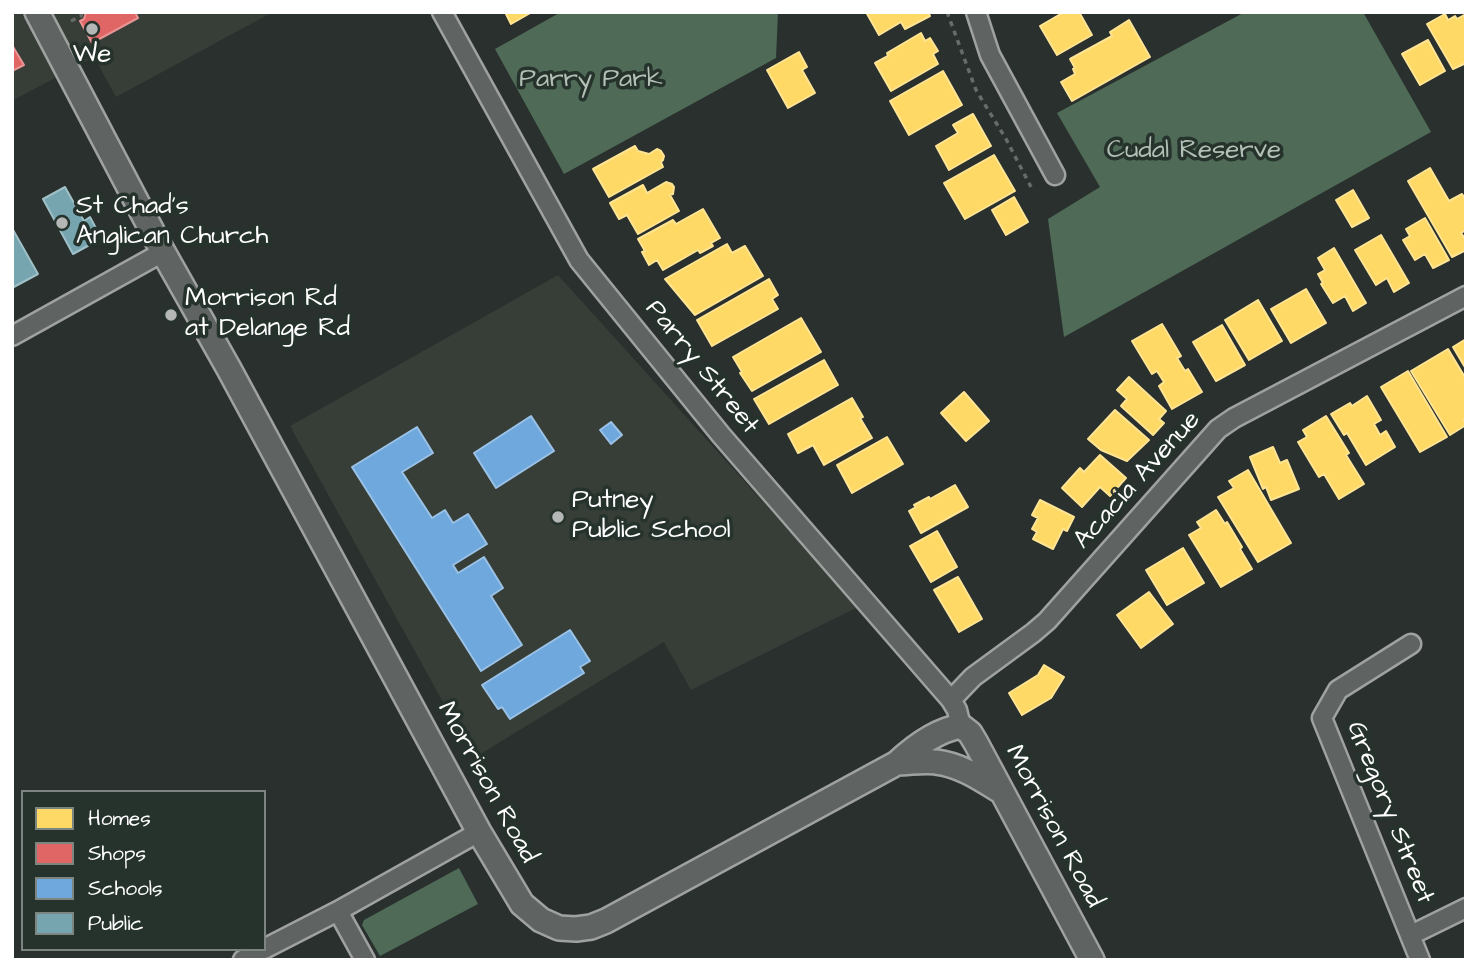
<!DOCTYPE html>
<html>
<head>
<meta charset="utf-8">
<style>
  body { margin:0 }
  #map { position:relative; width:1478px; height:972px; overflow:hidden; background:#29302d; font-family:"Architects Daughter",sans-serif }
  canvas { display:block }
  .frame { position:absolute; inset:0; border:14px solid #fff; pointer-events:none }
  .legend { position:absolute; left:21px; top:790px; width:245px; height:161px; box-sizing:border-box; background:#26332d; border:2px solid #7d8581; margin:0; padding:9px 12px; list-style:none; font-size:21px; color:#fff }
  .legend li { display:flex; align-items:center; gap:14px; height:35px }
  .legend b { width:35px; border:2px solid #7d8581 }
</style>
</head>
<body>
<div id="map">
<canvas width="1478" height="972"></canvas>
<div class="frame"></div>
<ul class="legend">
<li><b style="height:19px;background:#ffd966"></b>Homes</li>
<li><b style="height:19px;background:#e06666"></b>Shops</li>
<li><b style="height:19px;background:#6fa8dc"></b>Schools</li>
<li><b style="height:19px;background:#76a5af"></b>Public</li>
</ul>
</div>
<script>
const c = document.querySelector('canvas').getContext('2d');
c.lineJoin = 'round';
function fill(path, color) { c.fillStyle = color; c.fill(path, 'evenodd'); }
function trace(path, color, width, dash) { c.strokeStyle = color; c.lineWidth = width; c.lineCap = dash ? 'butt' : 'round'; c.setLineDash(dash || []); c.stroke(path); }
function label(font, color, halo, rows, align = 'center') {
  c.font = font + ' "Architects Daughter",sans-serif'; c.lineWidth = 7; c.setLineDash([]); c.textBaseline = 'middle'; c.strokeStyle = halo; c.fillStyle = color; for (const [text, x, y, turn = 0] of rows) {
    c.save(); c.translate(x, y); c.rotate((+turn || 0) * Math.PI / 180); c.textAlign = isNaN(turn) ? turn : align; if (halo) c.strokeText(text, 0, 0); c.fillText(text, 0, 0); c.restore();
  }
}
const built = new Path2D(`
  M 12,12 L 273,12 L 116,97 L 94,57 L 12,101 Z
  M 558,275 L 858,607 L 691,690 L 664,642 L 474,758 L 290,426 Z`);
const green = new Path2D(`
  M 561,12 L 778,12 L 776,58 L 564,174 L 495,49 Z
  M 1245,12 L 1363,12 L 1431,132 L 1064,337 L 1048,219 L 1100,187 L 1057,113 Z
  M 459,868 L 478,904 L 380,956 L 362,925 L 364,920 Z`);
const homes = new Path2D(`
  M 505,12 L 532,12 L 511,24 Z
  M 866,12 L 928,12 L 930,16 L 905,29 L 901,22 L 879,35 Z
  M 1064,12 L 1079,12 L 1092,35 L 1057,55 L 1040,26 Z
  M 1445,14 L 1448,20 L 1455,16 L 1457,19 L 1466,14 L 1466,63 L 1453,69 L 1427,24 Z
  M 1129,20 L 1150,57 L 1072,101 L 1061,82 L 1075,74 L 1073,69 L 1075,68 L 1070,59 L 1112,36 L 1110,32 Z
  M 921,33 L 925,41 L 930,38 L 938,51 L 933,54 L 938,64 L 891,91 L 875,63 L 888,56 L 887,53 Z
  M 1428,40 L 1445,71 L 1420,85 L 1402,54 Z
  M 799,52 L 807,67 L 802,70 L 815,93 L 788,108 L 767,70 Z
  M 943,71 L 962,105 L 909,135 L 890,101 Z
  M 973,114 L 991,146 L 949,170 L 936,146 L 958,133 L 953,125 Z
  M 635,146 L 638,151 L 649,154 L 657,149 L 661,151 L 664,156 L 663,160 L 661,162 L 663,167 L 609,197 L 593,169 Z
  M 994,155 L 1015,191 L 965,219 L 944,183 Z
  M 1430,168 L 1449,201 L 1462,194 L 1466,200 L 1466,230 L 1461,233 L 1466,240 L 1466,250 L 1452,257 L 1408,181 Z
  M 666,182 L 672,184 L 674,187 L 673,194 L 670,195 L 679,211 L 638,234 L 627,215 L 619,219 L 610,203 L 643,185 L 647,193 Z
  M 1353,190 L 1369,218 L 1352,227 L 1336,200 Z
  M 1014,197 L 1028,222 L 1006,235 L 992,210 Z
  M 703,209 L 720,238 L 711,243 L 713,246 L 700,253 L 698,250 L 663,270 L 657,260 L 649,265 L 642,252 L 645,251 L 638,239 L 673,220 L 676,224 Z
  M 1425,218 L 1449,260 L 1433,268 L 1425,254 L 1415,260 L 1403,240 L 1410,236 L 1406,229 Z
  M 1381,235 L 1409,283 L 1394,292 L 1387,278 L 1376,285 L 1355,250 Z
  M 727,244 L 732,253 L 745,246 L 763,276 L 695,315 L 665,279 Z
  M 1334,248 L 1366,303 L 1353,311 L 1345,296 L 1333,303 L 1321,284 L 1323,283 L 1318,274 L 1325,270 L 1318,258 Z
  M 769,279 L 778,295 L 772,299 L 778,309 L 712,346 L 697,320 Z
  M 1306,289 L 1326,323 L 1291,343 L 1271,309 Z
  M 1258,300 L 1282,341 L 1249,360 L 1225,320 Z
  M 801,318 L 821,352 L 752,391 L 740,373 L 742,372 L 733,357 Z
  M 1162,324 L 1181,356 L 1177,358 L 1185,371 L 1188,369 L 1202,392 L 1172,409 L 1159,386 L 1164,382 L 1157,371 L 1152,374 L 1132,341 Z
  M 1222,325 L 1245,365 L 1216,381 L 1193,342 Z
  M 1466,339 L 1466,369 L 1453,347 Z
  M 1448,349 L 1466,379 L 1466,418 L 1464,419 L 1466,425 L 1450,435 L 1411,371 Z
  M 824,360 L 838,385 L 769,424 L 754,399 Z
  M 1408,371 L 1447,437 L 1420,452 L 1381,387 Z
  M 1129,377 L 1166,411 L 1159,419 L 1164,423 L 1153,435 L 1121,406 L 1127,399 L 1117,390 Z
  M 964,392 L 989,421 L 966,441 L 941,413 Z
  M 1367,396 L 1381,420 L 1374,424 L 1380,435 L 1386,431 L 1395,447 L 1366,465 L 1347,433 L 1344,435 L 1331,414 L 1350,403 L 1352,406 Z
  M 852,398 L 863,417 L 860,418 L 872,438 L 824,465 L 813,445 L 798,453 L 788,434 Z
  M 1115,410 L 1149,440 L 1127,461 L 1101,450 L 1088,439 Z
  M 1326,416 L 1349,453 L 1346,455 L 1364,484 L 1339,499 L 1324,474 L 1319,477 L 1298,442 L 1307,437 L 1303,430 Z
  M 887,437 L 903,464 L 852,493 L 837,465 Z
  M 1273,447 L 1280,463 L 1287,460 L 1299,489 L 1271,500 L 1266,487 L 1263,489 L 1250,457 Z
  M 1100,455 L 1126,478 L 1110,496 L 1100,487 L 1082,507 L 1062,488 L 1080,468 L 1084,472 Z
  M 1248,470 L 1291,543 L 1258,562 L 1218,497 L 1234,488 L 1229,481 Z
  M 955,485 L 968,507 L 921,533 L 909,511 L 916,507 L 914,505 L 929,497 L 930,499 Z
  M 1040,500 L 1074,517 L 1067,531 L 1063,529 L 1053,549 L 1033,539 L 1037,532 L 1032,529 L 1038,518 L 1032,515 Z
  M 1216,510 L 1225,524 L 1227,522 L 1242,547 L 1240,549 L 1252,569 L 1221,587 L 1189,535 L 1201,528 L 1197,522 Z
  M 937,531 L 957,567 L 931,582 L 910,546 Z
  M 1183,548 L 1204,583 L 1167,605 L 1146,570 Z
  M 958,577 L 982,619 L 959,632 L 934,590 Z
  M 1149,592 L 1173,624 L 1141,648 L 1117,615 Z
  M 1044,665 L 1064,677 L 1051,698 L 1022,715 L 1009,693 L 1038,675 Z`);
const shops = new Path2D(`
  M 86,12 L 135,12 L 138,18 L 92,43 L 80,21 L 84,19 Z
  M 12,45 L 24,65 L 12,71 Z`);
const schools = new Path2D(`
  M 531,416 L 554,451 L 496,488 L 474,453 Z
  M 611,422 L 622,435 L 611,444 L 600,430 Z
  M 417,427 L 433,453 L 402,472 L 432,518 L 445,510 L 453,523 L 468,514 L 487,544 L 453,565 L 458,573 L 484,557 L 503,588 L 491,596 L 522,645 L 481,671 L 352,467 Z
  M 570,630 L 590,661 L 580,667 L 584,673 L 510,719 L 502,707 L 498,709 L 482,685 Z`);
const public = new Path2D(`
  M 65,187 L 84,221 L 90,217 L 97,230 L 90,233 L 95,242 L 73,254 L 43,199 Z
  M 12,228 L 38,274 L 12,288 Z`);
const path = new Path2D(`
  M 947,12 L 976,90 L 1006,139 L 1031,187
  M 71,21 L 81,16 L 82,12`);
const street = new Path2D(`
  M 442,12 L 579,260 L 721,435 L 951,700 L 957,710 L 961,726
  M 976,12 L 990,55 L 1055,175
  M 12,336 L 163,252
  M 1411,644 L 1338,690 L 1322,718 L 1420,960
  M 951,700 L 973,677 L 1033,633 L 1047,621 L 1218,429 L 1234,418 L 1466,296
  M 338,911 L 365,960
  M 1411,935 L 1466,908
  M 264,949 L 338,911 L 479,832
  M 243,960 L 263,949`);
const secondary = new Path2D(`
  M 37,12 L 163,252 L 229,369 L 479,832 L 522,904 L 541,920 L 559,928 L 576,929 L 591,927 L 606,921 L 897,763 C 914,747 938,730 961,726 L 970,733 L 976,743 L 1092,960
  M 897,763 C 910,763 923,760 936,762 C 961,765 981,779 1002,792`);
const markers = [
  [92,29,7,"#b4b7b6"],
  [62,223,7,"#b4b7b6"],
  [171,315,7,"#b4b7b6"],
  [558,517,7,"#b4b7b6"]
];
const poiNames = [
  ["We",92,56,"center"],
  ["St Chad's",76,208],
  ["Anglican Church",76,238],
  ["Morrison Rd",185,300],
  ["at Delange Rd",185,330],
  ["Putney",572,502],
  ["Public School",572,532]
];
const parkNames = [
  ["Parry Park",591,81],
  ["Cudal Reserve",1194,152]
];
const streetNames = [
  ["Parry Street",701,368,51],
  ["Acacia Avenue",1138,481,-48],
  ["Morrison Road",486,783,61],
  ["Gregory Street",1389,813,68],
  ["Morrison Road",1053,827,62]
];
fill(built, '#373d37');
fill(green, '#4f6b57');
fill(homes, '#ffd966');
trace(homes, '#ffe494', 2);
fill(shops, '#e06666');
trace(shops, '#e99494', 2);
fill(schools, '#6fa8dc');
trace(schools, '#9ac2e6', 2);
fill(public, '#76a5af');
trace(public, '#9fc0c7', 2);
trace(street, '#9fa2a0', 23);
trace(secondary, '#9fa2a0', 28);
trace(path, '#686c69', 3.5, [5, 5]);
trace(street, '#5f6362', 18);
trace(secondary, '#5f6362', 23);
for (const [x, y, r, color] of markers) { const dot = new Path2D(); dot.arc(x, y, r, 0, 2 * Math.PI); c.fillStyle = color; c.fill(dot); trace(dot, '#26332d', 2.5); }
label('26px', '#fff', '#26332d', poiNames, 'left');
label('26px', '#b2c0b6', '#26332d', parkNames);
label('26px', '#fff', '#26332d', streetNames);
</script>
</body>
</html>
